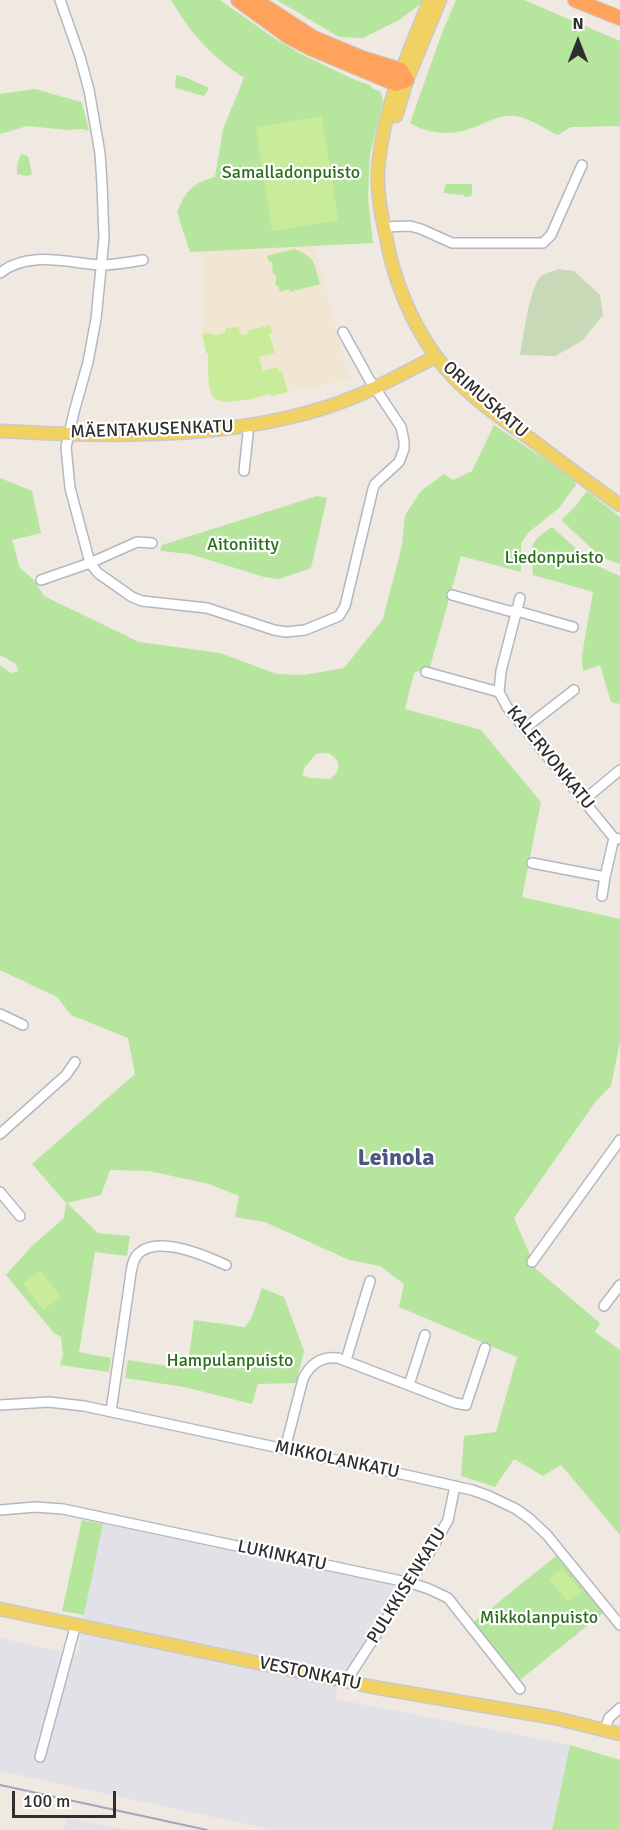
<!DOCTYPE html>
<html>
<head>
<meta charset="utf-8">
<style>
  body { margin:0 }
  #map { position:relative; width:620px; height:1830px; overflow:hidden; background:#efe9e1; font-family:Signika,sans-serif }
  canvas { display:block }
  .north { position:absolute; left:548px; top:12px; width:60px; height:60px; -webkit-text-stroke:4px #fff; paint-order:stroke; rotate:0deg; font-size:16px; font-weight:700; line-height:24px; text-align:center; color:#2e2e2e }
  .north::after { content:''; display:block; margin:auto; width:21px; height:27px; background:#2e2e2e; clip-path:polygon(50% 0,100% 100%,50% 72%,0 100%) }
  .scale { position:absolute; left:12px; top:1791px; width:104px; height:27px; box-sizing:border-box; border:3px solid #2e2e2e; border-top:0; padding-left:8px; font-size:18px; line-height:21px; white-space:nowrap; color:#2e2e2e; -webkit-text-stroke:4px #fff; paint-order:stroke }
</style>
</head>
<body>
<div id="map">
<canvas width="620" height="1830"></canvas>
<div class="north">N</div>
<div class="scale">100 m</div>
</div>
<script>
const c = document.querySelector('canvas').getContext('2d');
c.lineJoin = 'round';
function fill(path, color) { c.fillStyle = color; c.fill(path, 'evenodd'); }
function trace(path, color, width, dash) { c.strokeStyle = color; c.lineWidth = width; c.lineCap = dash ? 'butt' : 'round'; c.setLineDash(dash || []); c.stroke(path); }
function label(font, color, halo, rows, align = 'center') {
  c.font = font + ' Signika,sans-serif'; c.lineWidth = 4.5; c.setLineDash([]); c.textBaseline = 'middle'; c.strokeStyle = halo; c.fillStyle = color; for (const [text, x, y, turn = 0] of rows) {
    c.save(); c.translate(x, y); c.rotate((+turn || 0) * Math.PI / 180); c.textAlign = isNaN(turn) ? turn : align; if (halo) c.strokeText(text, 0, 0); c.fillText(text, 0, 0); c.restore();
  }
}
const industrial = new Path2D(`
  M 103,1524 L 393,1585 L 396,1591 L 348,1669 L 341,1671 L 335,1699 L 570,1745 L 552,1830 L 274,1830 L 0,1771 L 0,1638 L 77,1655 L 84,1615 Z
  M 67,1818 L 130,1830 L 64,1830 Z`);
const education = new Path2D(`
  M 314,246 L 350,379 L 250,400 L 222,401 L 216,399 L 211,391 L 208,353 L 206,353 L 202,334 L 202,250 Z`);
const green = new Path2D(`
  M 171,0 L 220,0 L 274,38 L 301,54 L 355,80 L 370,85 L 373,89 L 380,91 L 383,100 L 370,155 L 368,197 L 373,243 L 190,252 L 177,212 C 186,191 192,183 215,177 L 223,129 L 244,78 C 210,55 192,35 171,0 Z
  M 277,0 L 423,0 L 422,3 L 399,20 L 363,38 L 339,37 Z
  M 456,0 L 524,0 L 620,41 L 620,126 L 571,127 L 558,135 C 546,130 533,120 520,117 C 503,112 488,122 472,128 C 452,136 428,134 410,123 L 442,33 Z
  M 176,75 L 185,77 L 209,88 L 204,96 L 175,88 Z
  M 35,89 L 81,102 L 83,107 L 89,131 L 83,129 L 67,130 L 27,126 L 0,134 L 0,94 Z
  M 21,154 L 28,156 L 32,174 L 27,176 L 17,174 L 17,165 Z
  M 446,184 L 472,184 L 472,193 L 471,196 L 464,197 L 464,195 L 443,193 Z
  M 294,249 C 316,257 314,264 320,284 L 290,292 L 289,289 L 280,292 L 278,286 L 276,286 L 275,281 L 277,280 L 275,274 L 273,274 L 272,262 L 269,262 L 267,256 Z
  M 494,425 L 575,480 L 576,485 L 559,508 L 529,532 L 521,543 L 521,572 L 461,556 L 430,667 L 414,673 L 405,709 L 481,730 L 541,802 L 522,897 L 620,919 L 620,1041 L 611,1086 L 596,1101 L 514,1218 L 536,1269 L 600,1323 L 595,1332 L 620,1350 L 620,1535 L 561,1465 L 543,1476 L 514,1459 L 495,1487 L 461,1476 L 464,1436 L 496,1432 L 517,1357 L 399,1307 L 404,1284 L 380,1266 L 349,1260 L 265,1222 L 235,1217 L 239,1196 L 209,1184 L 149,1171 L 110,1170 L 101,1195 L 67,1203 L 98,1233 L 130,1236 L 127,1256 L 95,1252 L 79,1352 L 111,1358 L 109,1372 L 60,1365 L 63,1355 L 61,1337 L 54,1333 L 6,1275 L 32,1246 L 64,1218 L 66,1203 L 32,1164 L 135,1074 L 128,1038 L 71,1015 L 57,997 L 0,970 L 0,665 L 11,673 L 18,671 L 16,664 L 0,655 L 0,478 L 32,491 L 41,533 L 12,540 L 20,568 L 34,580 L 44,596 L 139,642 L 220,653 L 277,674 L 304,675 L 344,668 L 383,619 L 402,545 L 405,515 L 421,491 L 444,474 L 453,480 L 472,471 ZM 328,753 C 341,759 342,771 330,779 L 311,778 L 302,775 L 305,767 L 316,754 Z
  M 587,491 L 620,517 L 620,564 L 601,557 L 561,520 L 575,507 Z
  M 317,496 L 327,498 L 311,568 L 279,579 L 264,577 L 190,554 L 160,551 L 162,545 Z
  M 552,527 L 593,564 L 620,576 L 620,704 L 611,702 L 600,665 L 583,671 L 582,655 L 593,592 L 533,575 C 531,547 527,543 552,527 Z
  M 262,1288 L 284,1297 L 304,1351 L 296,1383 L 258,1384 L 252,1404 L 184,1387 L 125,1378 L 128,1360 L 187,1369 L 194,1320 L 245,1327 L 252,1317 Z
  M 82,1520 L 103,1524 L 84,1615 L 62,1611 Z
  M 556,1556 L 603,1613 L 520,1680 L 474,1622 Z
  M 570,1745 L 620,1760 L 620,1830 L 552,1830 Z`);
const cemetery = new Path2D(`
  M 559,269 L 574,271 L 600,295 L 603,315 L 582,341 L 555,356 L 520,355 C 524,334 528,297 538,280 C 542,273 552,272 559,269 Z`);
const pitch = new Path2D(`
  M 322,116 L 338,220 L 272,231 L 256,127 Z
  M 270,325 L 272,333 L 269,334 L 275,353 L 259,357 L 263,371 L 278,367 L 279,372 L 282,371 L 288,392 L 271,396 L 270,394 C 258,397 222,408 213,397 C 207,389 208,363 208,353 L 206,353 L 202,334 L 207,333 L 216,335 L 225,333 L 226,328 L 238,327 L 241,334 L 248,335 L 247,331 Z
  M 40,1270 L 61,1297 L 43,1310 L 23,1284 Z
  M 562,1568 L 581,1591 L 568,1602 L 549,1579 Z`);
const minor = new Path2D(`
  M 60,0 L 80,57 L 89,90 L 100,153 L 102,184 L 104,238 L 96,319 L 88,362 L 74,412 L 66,447 L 70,488 L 90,563 L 98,573 L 132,597 L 142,601 L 207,608 L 274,630 L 286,632 L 305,630 L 339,616 L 345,606 L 373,489 L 375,484 L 399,462 L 404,449 L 404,441 L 401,427 L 369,379 L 343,332
  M 384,227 L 410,226 L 421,229 L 452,243 L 543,243 L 551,235 L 582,165
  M 0,273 C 29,250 68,263 101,265 C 115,265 130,262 143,260
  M 244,471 L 248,434 L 247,426
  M 41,580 L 90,563 L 137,542 L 152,543
  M 452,595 L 509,611 L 517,611 L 573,627
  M 520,598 L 501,671 L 499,692 L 507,707 L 614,838 L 620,839
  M 426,672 L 499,692
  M 525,728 L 574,690
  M 584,800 L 620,770
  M 532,863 L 605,877 L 614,838
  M 602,896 L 605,877
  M 0,1014 L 23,1025
  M 0,1134 L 66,1075 L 75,1062
  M 0,1192 L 20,1216
  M 532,1262 L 620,1140
  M 604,1306 L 620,1285
  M 346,1360 L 370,1281
  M 409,1385 L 425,1335
  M 0,1405 L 49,1402 L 84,1406 L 415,1477 L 472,1490 L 489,1496 L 516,1509 L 530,1519 L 547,1535 L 620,1625
  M 111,1411 L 130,1280 C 131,1271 132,1259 139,1253 C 159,1235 206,1256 226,1265
  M 285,1449 L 303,1379 C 310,1364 321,1356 338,1358 L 455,1403 L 466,1405 L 485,1348
  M 0,1510 L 35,1507 L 63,1509 L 411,1583 L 429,1589 L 448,1598 L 520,1689
  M 348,1682 L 350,1675 L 433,1547 L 448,1520 L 455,1486
  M 605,1729 L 609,1718 L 620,1708
  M 40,1757 L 76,1624`);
const major = new Path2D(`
  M 430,0 C 409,52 385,103 379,160 C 376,182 379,205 384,227 C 387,240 389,254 393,267 C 405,308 425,347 454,378 C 477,402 505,421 532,440 C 561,462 590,484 620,505
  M 396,116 L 407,80 L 440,0
  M 0,431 C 108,437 224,440 327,407 C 365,395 400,375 435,357
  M 0,1609 L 373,1687 L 555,1718 L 620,1734`);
const highway = new Path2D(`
  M 238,0 L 289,37 L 310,48 L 396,84 L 407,80 L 401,70 L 362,58 L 314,38 L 255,0
  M 575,0 L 620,18`);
const rail = new Path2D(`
  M 0,1785 L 207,1830`);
const parkNames = [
  ["Samalladonpuisto",291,173],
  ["Aitoniitty",243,545],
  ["Liedonpuisto",554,558],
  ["Hampulanpuisto",230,1361],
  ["Mikkolanpuisto",539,1618]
];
const streetNames = [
  ["ORIMUSKATU",485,400,41],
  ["MÄENTAKUSENKATU",152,430,-2],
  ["KALERVONKATU",550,758,51],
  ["MIKKOLANKATU",337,1460,12],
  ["LUKINKATU",282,1556,12],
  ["PULKKISENKATU",407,1586,-58],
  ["VESTONKATU",310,1674,12]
];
const districtNames = [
  ["Leinola",396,1159]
];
fill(industrial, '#e3e1e8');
fill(education, '#f0e6d1');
fill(green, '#b6e59e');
fill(cemetery, '#c8d9b8');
fill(pitch, '#c9ec9a');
trace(minor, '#b4b7c1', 12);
trace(major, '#c9c9c9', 15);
trace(highway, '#c9c9c9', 16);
trace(minor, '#fff', 9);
trace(major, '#f2d163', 12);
trace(highway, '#ffa35c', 14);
trace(rail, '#a3a6b8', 2);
label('18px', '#2c6e1b', '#fff', parkNames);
label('18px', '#2e2e2e', '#fff', streetNames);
label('bold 24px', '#4d5680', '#fff', districtNames);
</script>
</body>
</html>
